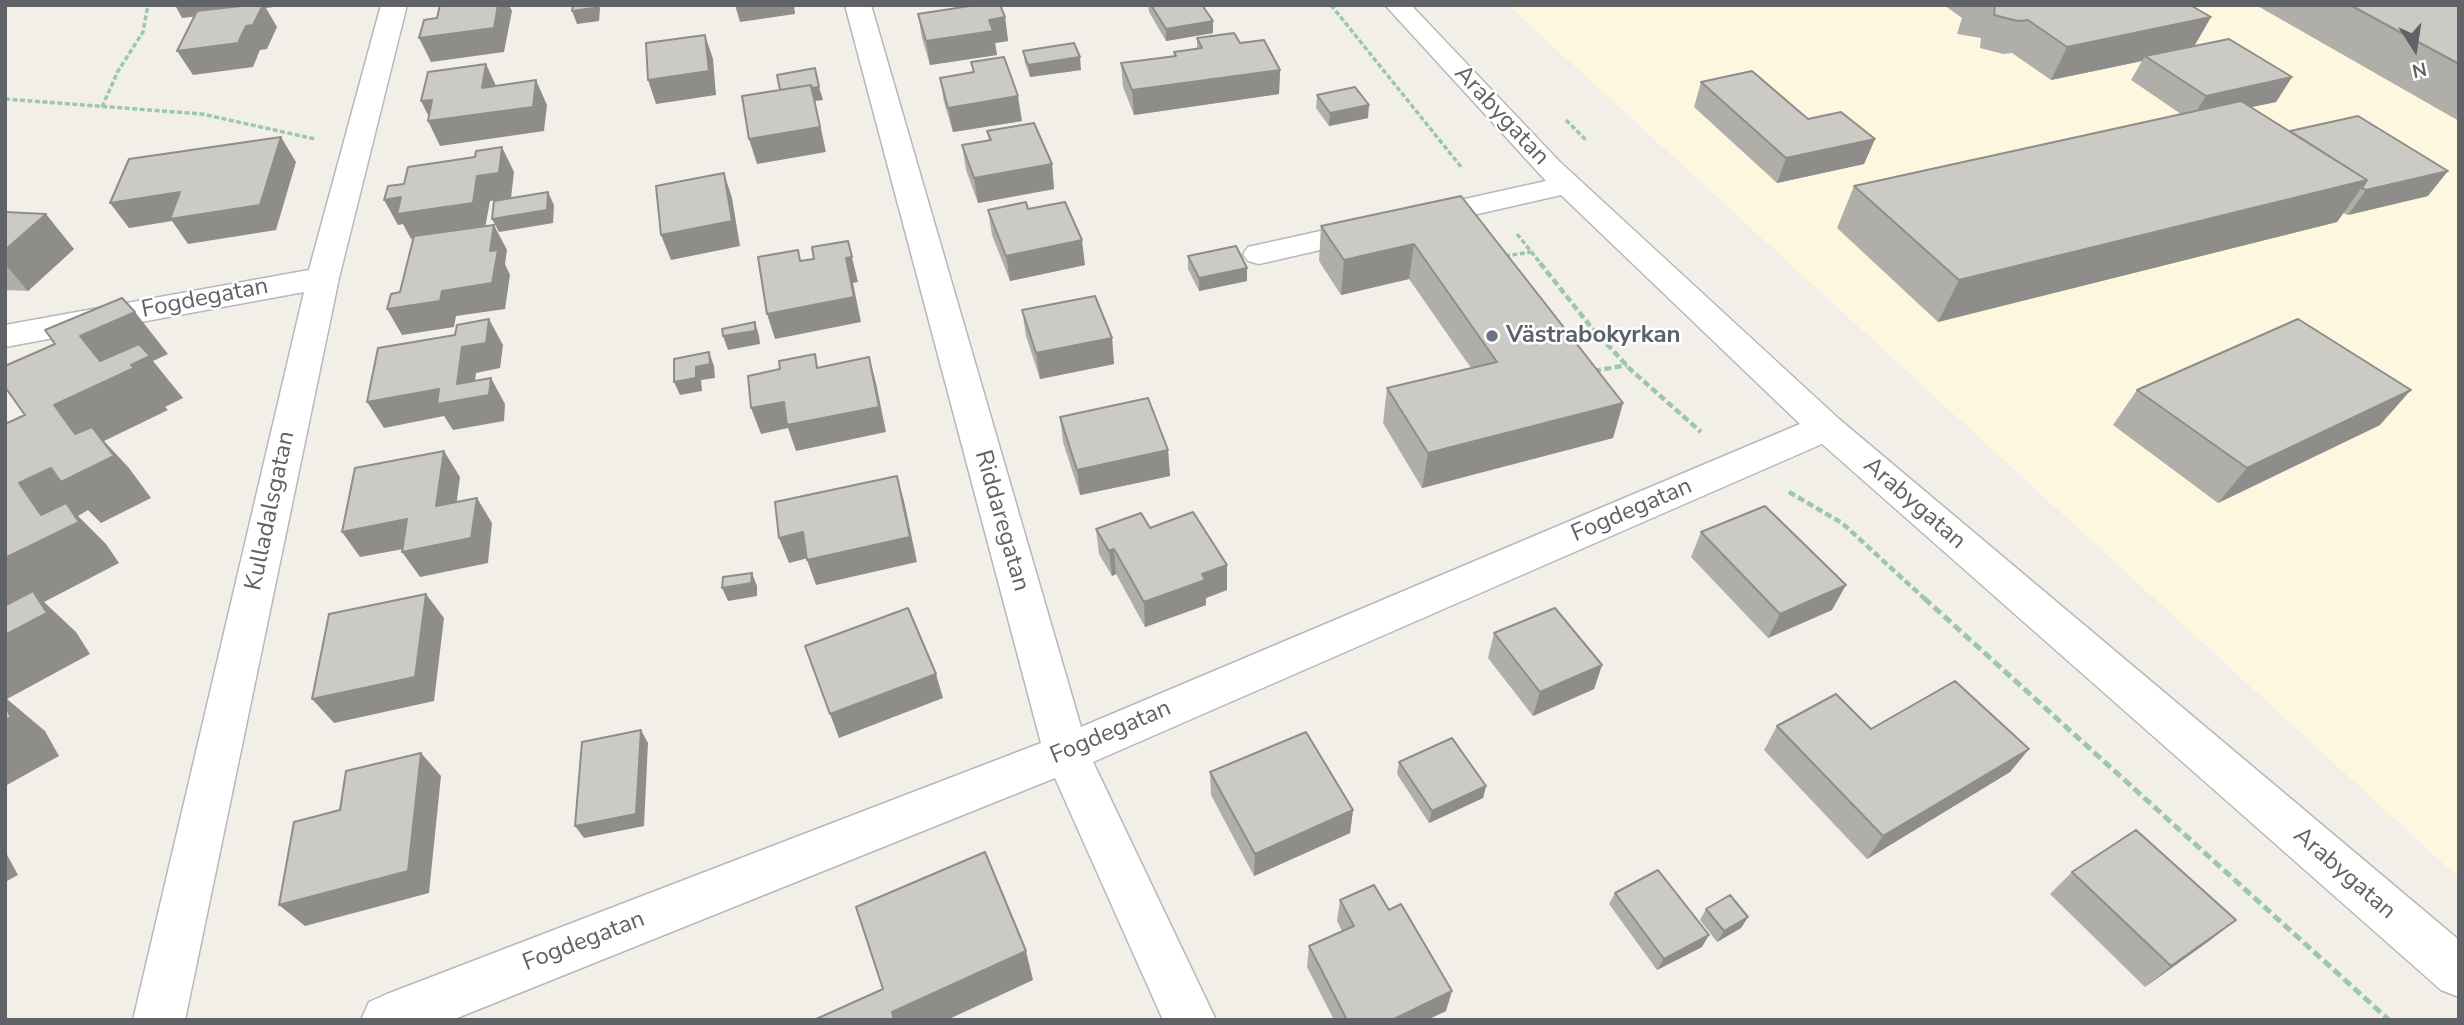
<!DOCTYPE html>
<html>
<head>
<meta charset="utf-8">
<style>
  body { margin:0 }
  #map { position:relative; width:2464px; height:1025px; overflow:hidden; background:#f1efe8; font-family:"Nunito Sans",sans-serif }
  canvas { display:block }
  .frame { position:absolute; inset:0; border:7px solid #5f6368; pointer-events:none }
  .north { position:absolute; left:2380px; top:14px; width:70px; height:70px; -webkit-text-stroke:5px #fff; paint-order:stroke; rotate:168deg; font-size:19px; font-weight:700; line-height:28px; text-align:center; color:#5f6368 }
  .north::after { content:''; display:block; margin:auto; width:24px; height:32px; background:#5f6368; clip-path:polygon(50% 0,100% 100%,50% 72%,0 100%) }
</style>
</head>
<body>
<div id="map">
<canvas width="2464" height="1025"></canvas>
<div class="frame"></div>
<div class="north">N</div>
</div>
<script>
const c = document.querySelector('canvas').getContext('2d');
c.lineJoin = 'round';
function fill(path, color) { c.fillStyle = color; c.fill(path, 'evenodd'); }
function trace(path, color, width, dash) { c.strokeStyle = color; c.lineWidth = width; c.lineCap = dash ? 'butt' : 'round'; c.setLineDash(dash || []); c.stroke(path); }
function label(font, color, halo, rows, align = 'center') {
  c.font = font + ' "Nunito Sans",sans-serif'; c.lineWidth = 5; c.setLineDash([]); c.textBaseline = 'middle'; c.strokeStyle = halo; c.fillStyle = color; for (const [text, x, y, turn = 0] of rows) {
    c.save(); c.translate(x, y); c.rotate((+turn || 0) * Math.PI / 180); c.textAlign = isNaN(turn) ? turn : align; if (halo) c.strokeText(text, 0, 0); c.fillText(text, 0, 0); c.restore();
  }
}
const commercial = new Path2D(`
  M 1508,5 L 2459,5 L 2459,878 Z`);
const pathFar2 = new Path2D(`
  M 1331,5 L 1462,168
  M 5,99 L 202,114 L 315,139
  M 102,107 L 118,71 L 143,32 L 148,5
  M 1566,120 L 1587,141
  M 1517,234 L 1541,264
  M 1505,256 L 1531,252`);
const pathFar1 = new Path2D(`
  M 1540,263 L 1591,327 L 1631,370 L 1701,432
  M 1594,371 L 1627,365
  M 1789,492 L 1842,523 L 1926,600`);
const path = new Path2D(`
  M 1924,598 L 2389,1020`);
const minor = new Path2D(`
  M 381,5 L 407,5 L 339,278 L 185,1020 L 133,1020 L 304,292 L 5,347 L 5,325 L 309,270 Z
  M 845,5 L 871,5 L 1081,727 L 1800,424 L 1561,195 L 1259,264 L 1248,261 L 1243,254 L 1248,247 L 1546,181 L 1385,5 L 1411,5 L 1559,161 L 1839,419 L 2459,940 L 2459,997 L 2441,990 L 1822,444 L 1093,762 L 1216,1020 L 1163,1020 L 1055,778 L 452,1020 L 361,1020 L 369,1002 L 387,994 L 1041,743 Z`);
const wall = new Path2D(`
  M 974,5 L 1000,5 L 1005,17 L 1008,41 L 995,43 L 997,55 L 930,65 L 922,38 L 918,14 L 974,6 Z
  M 1148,5 L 1202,5 L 1213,21 L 1213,33 L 1166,41 L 1149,12 Z
  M 1944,5 L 2190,5 L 2211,17 L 2194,46 L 2292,77 L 2276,102 L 2251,107 L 2290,131 L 2428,196 L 2348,215 L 2343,213 L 2337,222 L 1938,322 L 1837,228 L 1854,186 L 2181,114 L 2131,80 L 2142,61 L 2051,80 L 2012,53 L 2003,54 L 1980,48 L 1981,38 L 1957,34 L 1962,18 Z
  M 2256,5 L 2459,5 L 2459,121 Z
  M 1197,38 L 1240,43 L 1280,70 L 1279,94 L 1134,115 L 1123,87 L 1121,63 L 1174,56 L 1174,52 L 1197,49 Z
  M 1023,51 L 1081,70 L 1030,77 L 1025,63 Z
  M 971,62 L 1022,121 L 953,132 L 944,102 L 940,78 L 973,72 Z
  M 1701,82 L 1808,119 L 1875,139 L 1864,164 L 1777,183 L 1694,107 Z
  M 1317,95 L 1368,118 L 1329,126 L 1316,108 Z
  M 987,131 L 1052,164 L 1054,189 L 978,203 L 966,170 L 962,145 L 989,140 Z
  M 1461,196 L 1623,403 L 1613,438 L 1422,488 L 1383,423 L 1387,388 L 1471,368 L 1409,279 L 1341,295 L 1319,261 L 1321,226 Z
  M 1028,209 L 1085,265 L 1010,281 L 992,235 L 988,210 Z
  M 5,211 L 74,249 L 28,291 L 5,290 Z
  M 1188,256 L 1247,268 L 1247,281 L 1199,291 L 1188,269 Z
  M 1022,310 L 1112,338 L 1114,364 L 1040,379 L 1026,336 Z
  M 2137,390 L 2380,425 L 2218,503 L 2113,425 Z
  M 1060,417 L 1168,450 L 1170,476 L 1080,495 L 1063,442 Z
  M 1150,528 L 1227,590 L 1206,598 L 1206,605 L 1145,627 L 1116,574 L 1112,576 L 1099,554 L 1096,529 Z
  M 1701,532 L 1832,610 L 1768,638 L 1691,557 Z
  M 1494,633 L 1602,665 L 1594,689 L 1533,716 L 1488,658 Z
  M 1777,726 L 1871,729 L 2029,749 L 2010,772 L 1867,859 L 1764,750 Z
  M 1399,762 L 1486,786 L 1483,798 L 1429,823 L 1397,774 Z
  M 1210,772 L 1353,810 L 1350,833 L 1254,876 L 1211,795 Z
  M 2072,872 L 2236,920 L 2209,941 L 2145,987 L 2050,894 Z
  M 1615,893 L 1702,947 L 1657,970 L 1609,904 Z
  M 1340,900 L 1446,1011 L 1427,1020 L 1334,1020 L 1307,967 L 1309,946 L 1342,931 L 1337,921 Z
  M 1706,909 L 1748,917 L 1741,928 L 1717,942 L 1700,920 Z`);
const shadedWall = new Path2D(`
  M 175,5 L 289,5 L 266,8 L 277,27 L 267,49 L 260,50 L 253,67 L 193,75 L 177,51 L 246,26 L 261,9 L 182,18 Z
  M 498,5 L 509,5 L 512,11 L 504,52 L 431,62 L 419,38 Z
  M 594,5 L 598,5 L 600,8 L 599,21 L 577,24 L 572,11 Z
  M 735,5 L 794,5 L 795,14 L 740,22 Z
  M 1005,17 L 1008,41 L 995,43 L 997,55 L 930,65 L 926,41 L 989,20 Z
  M 2211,17 L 2192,50 L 2145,56 L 2142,61 L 2051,80 L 2067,47 Z
  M 1213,21 L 1213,33 L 1166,41 L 1166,29 Z
  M 705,35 L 713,59 L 716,95 L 656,104 L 648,80 Z
  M 1080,57 L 1081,70 L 1030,77 L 1028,65 Z
  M 486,64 L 497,88 L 536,80 L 547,105 L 544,131 L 440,146 L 428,121 L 431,121 L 421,101 L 482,88 Z
  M 1280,70 L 1279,94 L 1134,115 L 1132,90 Z
  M 2292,77 L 2276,102 L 2191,120 L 2206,96 Z
  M 819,87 L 823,100 L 815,101 L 826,152 L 757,164 L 749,139 L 781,93 Z
  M 1018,96 L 1022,121 L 953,132 L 948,108 Z
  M 1369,105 L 1368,118 L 1329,126 L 1330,113 Z
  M 281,137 L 296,162 L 276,230 L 188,244 L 172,221 L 129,228 L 110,203 Z
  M 1875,139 L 1864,164 L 1777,183 L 1786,158 Z
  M 502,147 L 514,172 L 511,198 L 490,201 L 485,228 L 411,239 L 403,224 L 398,225 L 384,200 L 477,176 Z
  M 1052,164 L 1054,189 L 978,203 L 974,178 Z
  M 2448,171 L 2428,196 L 2348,215 L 2366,190 Z
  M 724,173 L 732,198 L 740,246 L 671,260 L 661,235 Z
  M 2367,180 L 2337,222 L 1938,322 L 1959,280 Z
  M 548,192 L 554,205 L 553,223 L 499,232 L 492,219 Z
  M 5,211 L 24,234 L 46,214 L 74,249 L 28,291 L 5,264 Z
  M 494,225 L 507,250 L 505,264 L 510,275 L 505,309 L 456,316 L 454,327 L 402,335 L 387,309 L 442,291 L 490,251 Z
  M 1082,240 L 1085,265 L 1010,281 L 1006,256 Z
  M 848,241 L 858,282 L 853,283 L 861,322 L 775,339 L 767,314 L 846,258 Z
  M 1414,244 L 1409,279 L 1341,295 L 1344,260 Z
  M 1247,268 L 1247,281 L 1199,291 L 1199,278 Z
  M 135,312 L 168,354 L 153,361 L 183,398 L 165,407 L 168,410 L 104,441 L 129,468 L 151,498 L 101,523 L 88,510 L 78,516 L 106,544 L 119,563 L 44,602 L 76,632 L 90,654 L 7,699 L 45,731 L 59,756 L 5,786 L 5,558 L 41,515 L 19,483 L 75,434 L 54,405 L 80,336 Z
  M 489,319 L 503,345 L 500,368 L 476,373 L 473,398 L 491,378 L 505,404 L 504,421 L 453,430 L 444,416 L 384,428 L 367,402 L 457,384 L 462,347 Z
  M 755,322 L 759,336 L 760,344 L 728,350 L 723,336 Z
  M 1112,338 L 1114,364 L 1040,379 L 1036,353 Z
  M 709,352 L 714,366 L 715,378 L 701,380 L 702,391 L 680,395 L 674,382 Z
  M 869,357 L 876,383 L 886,432 L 796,451 L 788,428 L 761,434 L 751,408 Z
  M 2411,390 L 2380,425 L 2218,503 L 2247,468 Z
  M 1623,403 L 1613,438 L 1422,488 L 1428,453 Z
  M 1168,450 L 1170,476 L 1080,495 L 1077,470 Z
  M 444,451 L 460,477 L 453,531 L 436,506 Z
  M 897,476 L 904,501 L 917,562 L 816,585 L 807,560 Z
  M 477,498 L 492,523 L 488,563 L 420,577 L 402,552 Z
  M 407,519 L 425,545 L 360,557 L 342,532 Z
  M 803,532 L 812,557 L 789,563 L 779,538 Z
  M 1114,549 L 1116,574 L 1112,576 L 1109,551 Z
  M 1227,565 L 1227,590 L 1206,598 L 1206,605 L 1145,627 L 1144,602 L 1202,574 Z
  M 752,573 L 757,586 L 757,596 L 728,601 L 722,588 Z
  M 1846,585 L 1832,610 L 1768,638 L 1780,614 Z
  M 426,594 L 444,618 L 434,701 L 334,723 L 312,699 Z
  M 1602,665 L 1594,689 L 1533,716 L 1540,692 Z
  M 936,674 L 943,698 L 839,738 L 830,714 Z
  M 641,730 L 648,743 L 644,826 L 584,838 L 575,826 Z
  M 2029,749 L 2010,772 L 1867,859 L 1883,836 Z
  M 421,753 L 441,776 L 429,893 L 305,926 L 279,905 Z
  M 1486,786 L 1483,798 L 1429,823 L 1432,811 Z
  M 1353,810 L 1350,833 L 1254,876 L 1255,854 Z
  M 5,851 L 18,875 L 5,882 Z
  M 1748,917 L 1741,928 L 1717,942 L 1724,931 Z
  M 2236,920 L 2209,941 L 2145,987 L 2171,966 Z
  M 1709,935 L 1702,947 L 1657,970 L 1664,959 Z
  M 1026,951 L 1033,980 L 947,1020 L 894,1020 L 892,1012 Z
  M 1452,991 L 1446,1011 L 1427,1020 L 1392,1020 Z`);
const building = new Path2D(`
  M 250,5 L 263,5 L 253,25 L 246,26 L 238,43 L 177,51 L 197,11 Z
  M 440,5 L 498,5 L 494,28 L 419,38 L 424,20 L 437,18 Z
  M 573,5 L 594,5 L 594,8 L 572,11 Z
  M 976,5 L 1000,5 L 1005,17 L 989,20 L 993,31 L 926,41 L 918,14 Z
  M 1151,5 L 1202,5 L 1213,21 L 1166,29 Z
  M 1995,5 L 2190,5 L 2211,17 L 2067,47 L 2028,20 L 2018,21 L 1994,15 Z
  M 2350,5 L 2459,5 L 2459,64 Z
  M 1234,33 L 1240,43 L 1264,40 L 1280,70 L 1132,90 L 1121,63 L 1176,56 L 1174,52 L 1202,48 L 1197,38 Z
  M 705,35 L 709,71 L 648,80 L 646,43 Z
  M 2229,39 L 2292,77 L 2206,96 L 2145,56 Z
  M 1074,43 L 1080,57 L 1028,65 L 1023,51 Z
  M 1004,57 L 1018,96 L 948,108 L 940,78 L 974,72 L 971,62 Z
  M 486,64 L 482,88 L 536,80 L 533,107 L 428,121 L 432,100 L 421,101 L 428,72 Z
  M 815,68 L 819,87 L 811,88 L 811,85 L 780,90 L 777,75 Z
  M 1752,71 L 1808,119 L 1841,112 L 1875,139 L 1786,158 L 1701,82 Z
  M 811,85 L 820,127 L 749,139 L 742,96 Z
  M 1355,87 L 1369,105 L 1330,113 L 1317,95 Z
  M 2241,101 L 2367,180 L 1959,280 L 1854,186 Z
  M 2358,116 L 2448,171 L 2366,190 L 2362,188 L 2367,180 L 2290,131 Z
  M 1034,123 L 1052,164 L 974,178 L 962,145 L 991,140 L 987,131 Z
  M 281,137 L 260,205 L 170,219 L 180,192 L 110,203 L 129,159 Z
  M 502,147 L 499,173 L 477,176 L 473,203 L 397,214 L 401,197 L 384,200 L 388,186 L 404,184 L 408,167 L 475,157 L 476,151 Z
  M 724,173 L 732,221 L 661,235 L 656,186 Z
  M 548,192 L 547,210 L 492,219 L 494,201 Z
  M 1461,196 L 1623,403 L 1428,453 L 1387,388 L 1497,362 L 1414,244 L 1344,260 L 1321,226 Z
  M 1026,202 L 1028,209 L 1065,202 L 1082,240 L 1006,256 L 988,210 Z
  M 5,212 L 46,214 L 5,250 Z
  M 494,225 L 490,251 L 498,250 L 492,283 L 442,291 L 440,301 L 387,309 L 391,294 L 400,292 L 414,236 Z
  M 848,241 L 852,257 L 846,258 L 854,297 L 767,314 L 758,257 L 798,250 L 800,261 L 814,259 L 812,247 Z
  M 1236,246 L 1247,268 L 1199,278 L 1188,256 Z
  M 1095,296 L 1112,338 L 1036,353 L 1022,310 Z
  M 122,298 L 135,312 L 80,336 L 100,361 L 139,344 L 150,356 L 131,365 L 134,368 L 54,405 L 75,434 L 92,427 L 114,456 L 61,482 L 51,468 L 19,483 L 41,515 L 66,503 L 79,522 L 5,558 L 5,424 L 25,415 L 5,387 L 5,366 L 55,344 L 45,330 Z
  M 489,319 L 486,343 L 462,347 L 457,384 L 491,378 L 489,395 L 437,404 L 439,389 L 367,402 L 378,348 L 455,335 L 457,325 Z
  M 2298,319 L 2411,390 L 2247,468 L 2137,390 Z
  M 755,322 L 755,331 L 723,336 L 722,329 Z
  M 709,352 L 710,364 L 696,367 L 696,378 L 674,382 L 674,359 Z
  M 815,354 L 817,368 L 869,357 L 879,407 L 787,425 L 784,402 L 751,408 L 748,376 L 780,369 L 779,361 Z
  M 1148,398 L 1168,450 L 1077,470 L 1060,417 Z
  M 444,451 L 436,506 L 477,498 L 471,538 L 402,552 L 407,519 L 342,532 L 355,468 Z
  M 897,476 L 910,537 L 807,560 L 803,532 L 779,538 L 775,502 Z
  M 1765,506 L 1846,585 L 1780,614 L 1701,532 Z
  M 1193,512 L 1227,565 L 1202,574 L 1205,580 L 1144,602 L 1114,549 L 1109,551 L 1096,529 L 1141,513 L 1150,528 Z
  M 752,573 L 751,583 L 722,588 L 723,577 Z
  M 33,591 L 47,613 L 5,635 L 5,604 L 6,605 Z
  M 426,594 L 415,677 L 312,699 L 329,614 Z
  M 908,608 L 936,674 L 830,714 L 805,646 Z
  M 1555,608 L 1602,665 L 1540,692 L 1494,633 Z
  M 1955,681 L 2029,749 L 1883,836 L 1777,726 L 1836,694 L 1871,729 Z
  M 5,705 L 11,717 L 5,720 Z
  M 641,730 L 636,814 L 575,826 L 582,742 Z
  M 1306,732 L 1353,810 L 1255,854 L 1210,772 Z
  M 1452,738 L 1486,786 L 1432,811 L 1399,762 Z
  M 421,753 L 408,871 L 279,905 L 294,822 L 340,810 L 346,771 Z
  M 2136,830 L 2236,920 L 2171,966 L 2072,872 Z
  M 985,852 L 1026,951 L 892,1012 L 894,1020 L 814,1020 L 883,989 L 856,907 Z
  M 1658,870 L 1709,935 L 1664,959 L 1615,893 Z
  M 1374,885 L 1389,910 L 1401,904 L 1452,991 L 1392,1020 L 1347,1020 L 1309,946 L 1354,926 L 1340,900 Z
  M 1730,895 L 1748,917 L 1724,931 L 1706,909 Z`);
const markers = [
  [1492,336,7,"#6b7280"]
];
const streetNames = [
  ["Arabygatan",1501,116,47],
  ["Fogdegatan",205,299,-11],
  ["Arabygatan",1914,504,41],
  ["Kulladalsgatan",271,511,-78],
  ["Fogdegatan",1632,511,-23],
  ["Riddaregatan",1001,521,74],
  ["Fogdegatan",1111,733,-23],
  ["Arabygatan",2344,874,41],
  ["Fogdegatan",584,942,-21]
];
const worshipNames = [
  ["Västrabokyrkan",1506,336]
];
fill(commercial, '#fef7e0');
trace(minor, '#b5b8bc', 3);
trace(pathFar2, '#9cc7a9', 3.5, [5, 2.5]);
trace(pathFar1, '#9cc7a9', 4.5, [7, 3.5]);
trace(path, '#9cc7a9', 5, [9, 4.5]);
fill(minor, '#fff');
fill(wall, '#afaea9');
fill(shadedWall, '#8f8d8a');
fill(building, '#cccac5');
trace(building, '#8f8d8a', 2);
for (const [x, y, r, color] of markers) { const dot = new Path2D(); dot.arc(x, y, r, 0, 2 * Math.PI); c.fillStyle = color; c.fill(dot); trace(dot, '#fff', 2.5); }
label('24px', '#5f6368', '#fff', streetNames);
label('bold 24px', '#5b616d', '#fff', worshipNames, 'left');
</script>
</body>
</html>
